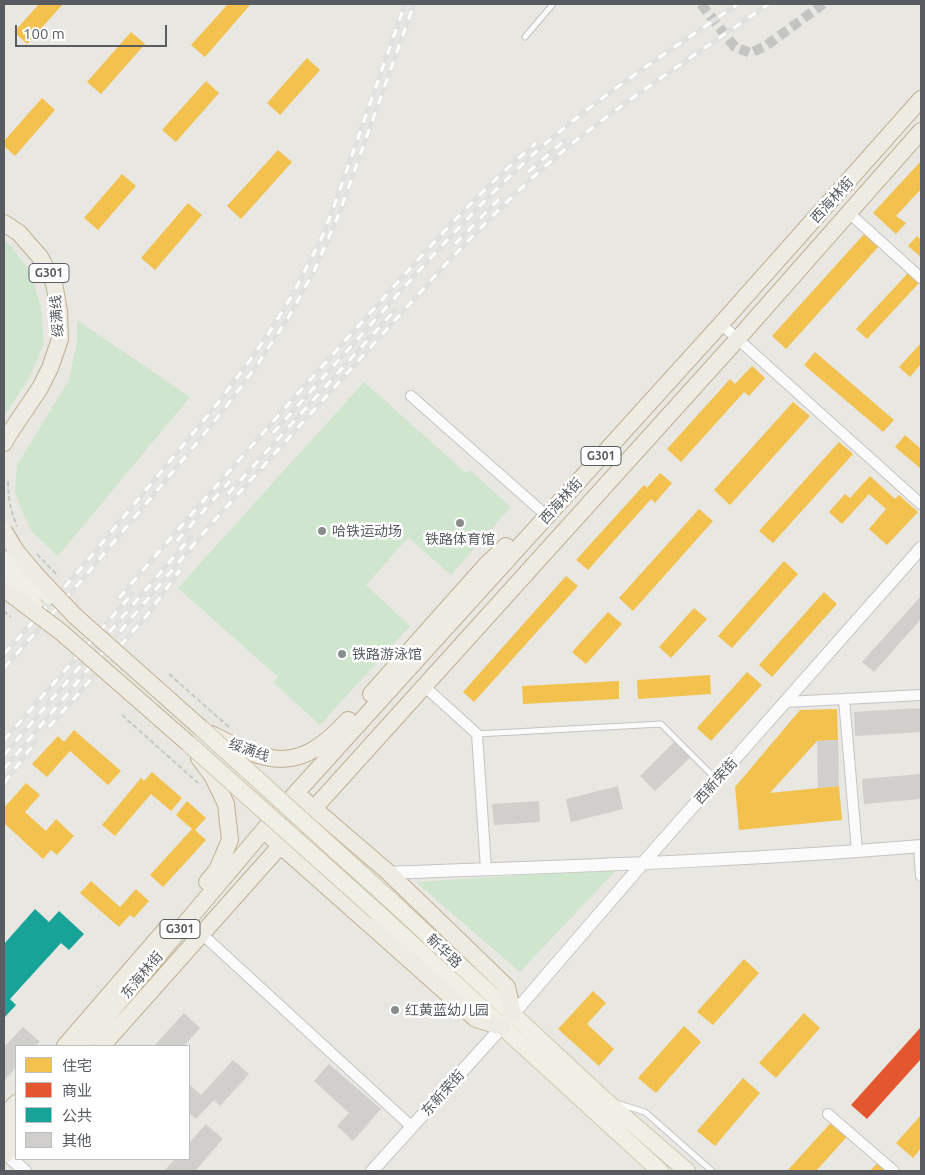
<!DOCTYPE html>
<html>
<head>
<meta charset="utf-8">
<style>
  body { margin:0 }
  #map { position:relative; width:925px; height:1175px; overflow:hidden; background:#e8e7e2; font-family:Ubuntu,"Noto Sans SC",sans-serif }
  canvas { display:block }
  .frame { position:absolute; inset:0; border:5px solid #585c60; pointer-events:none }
  .legend { position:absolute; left:15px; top:1045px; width:175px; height:115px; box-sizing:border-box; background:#fff; border:1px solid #bcbebf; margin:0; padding:6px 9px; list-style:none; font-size:15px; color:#585c60 }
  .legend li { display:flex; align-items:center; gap:10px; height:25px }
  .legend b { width:25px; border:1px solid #bcbebf }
  .scale { position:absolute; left:15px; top:25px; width:152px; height:22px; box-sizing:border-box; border:2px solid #585c60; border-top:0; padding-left:6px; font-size:15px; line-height:18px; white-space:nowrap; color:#585c60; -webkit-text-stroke:4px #fff; paint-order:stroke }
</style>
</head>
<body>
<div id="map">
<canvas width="925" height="1175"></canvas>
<div class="frame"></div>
<ul class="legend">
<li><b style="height:14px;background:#f2c14e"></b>住宅</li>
<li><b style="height:14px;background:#e4572e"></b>商业</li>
<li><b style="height:14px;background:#17a398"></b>公共</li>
<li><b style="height:14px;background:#d0cfcc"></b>其他</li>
</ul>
<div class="scale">100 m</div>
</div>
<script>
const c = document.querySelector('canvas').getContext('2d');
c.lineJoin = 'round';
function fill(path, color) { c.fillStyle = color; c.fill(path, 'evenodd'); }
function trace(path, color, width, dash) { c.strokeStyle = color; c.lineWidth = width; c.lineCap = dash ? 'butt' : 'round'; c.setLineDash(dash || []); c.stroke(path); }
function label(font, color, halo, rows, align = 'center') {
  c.font = font + ' Ubuntu,"Noto Sans SC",sans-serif'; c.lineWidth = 5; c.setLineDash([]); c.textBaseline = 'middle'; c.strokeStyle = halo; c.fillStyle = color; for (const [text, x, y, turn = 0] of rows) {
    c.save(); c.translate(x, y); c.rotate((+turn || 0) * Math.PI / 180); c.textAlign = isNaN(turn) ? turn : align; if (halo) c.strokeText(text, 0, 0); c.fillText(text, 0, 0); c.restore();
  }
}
const green = new Path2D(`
  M 4,240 L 11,246 L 31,273 L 41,307 L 44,344 L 29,378 L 4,417 Z
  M 77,320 L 190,397 L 58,556 L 32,532 L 22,511 L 15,492 L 17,465 L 69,380 L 77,342 Z
  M 364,382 L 466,473 L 470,470 L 511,507 L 451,575 L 409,538 L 414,531 L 366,585 L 410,626 L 320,725 L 273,682 L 278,677 L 178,588 Z
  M 617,869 L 520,972 L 416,882 Z`);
const homes = new Path2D(`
  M 39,4 L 63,4 L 27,44 L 14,32 Z
  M 228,4 L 248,4 L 250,5 L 205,57 L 191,45 Z
  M 131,32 L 145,44 L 101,94 L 87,82 Z
  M 307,58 L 320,70 L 280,115 L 267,103 Z
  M 206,81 L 219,93 L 176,142 L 162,130 Z
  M 42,98 L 55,110 L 15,156 L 4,146 L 4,141 Z
  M 278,150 L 292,162 L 241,219 L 227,206 Z
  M 921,161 L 921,189 L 896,216 L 906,223 L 896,234 L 873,213 Z
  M 122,174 L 136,186 L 98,230 L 84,218 Z
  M 188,203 L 202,215 L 155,270 L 141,258 Z
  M 865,233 L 879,246 L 786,349 L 772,336 Z
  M 917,236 L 921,240 L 921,257 L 908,246 Z
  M 909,272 L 920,282 L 867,339 L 856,329 Z
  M 921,343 L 921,364 L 910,377 L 899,367 Z
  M 815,352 L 894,420 L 883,432 L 804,365 Z
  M 752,366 L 765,378 L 749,396 L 744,392 L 681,462 L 667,449 L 730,379 L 735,384 Z
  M 793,402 L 810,416 L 730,505 L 714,490 Z
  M 905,435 L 921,449 L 921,469 L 895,447 Z
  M 839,442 L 853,454 L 773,543 L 759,531 Z
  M 660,473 L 672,483 L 655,503 L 651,499 L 588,570 L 576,560 L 644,485 L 647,488 Z
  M 870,476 L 895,499 L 899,495 L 918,512 L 887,545 L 869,529 L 886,509 L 869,494 L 842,524 L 829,512 L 845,494 L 850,498 Z
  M 699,509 L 713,521 L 633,611 L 619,598 Z
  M 784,561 L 798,574 L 732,648 L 718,636 Z
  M 566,576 L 578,586 L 474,702 L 463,692 Z
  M 824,592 L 837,604 L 772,677 L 759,665 Z
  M 694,608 L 707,619 L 671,658 L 659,647 Z
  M 608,612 L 622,624 L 586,664 L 572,652 Z
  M 747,672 L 762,685 L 711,741 L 697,728 Z
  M 710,675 L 711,694 L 638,699 L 637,680 Z
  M 619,681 L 619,699 L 523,704 L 522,686 Z
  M 837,709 L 838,740 L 817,741 L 770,793 L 839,786 L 842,820 L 739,830 L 735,787 L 800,710 Z
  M 74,730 L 121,771 L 108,785 L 70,751 L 47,777 L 32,764 L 58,736 L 64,742 Z
  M 152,772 L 182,798 L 171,811 L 151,794 L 115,836 L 102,825 L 141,778 L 144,781 Z
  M 26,783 L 40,795 L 25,812 L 46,831 L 56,819 L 74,836 L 57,855 L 51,850 L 43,859 L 4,823 L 4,808 Z
  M 187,801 L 206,818 L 195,830 L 206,840 L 163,887 L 150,875 L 192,829 L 176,815 Z
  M 91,881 L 120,907 L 136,889 L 149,901 L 134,918 L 130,915 L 119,927 L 80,893 Z
  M 744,959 L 759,973 L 713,1025 L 697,1012 Z
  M 593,991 L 606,1003 L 587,1024 L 614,1049 L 599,1066 L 558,1029 Z
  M 804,1013 L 820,1028 L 776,1078 L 759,1063 Z
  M 684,1026 L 701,1042 L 656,1093 L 638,1078 Z
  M 743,1078 L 760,1093 L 715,1146 L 697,1131 Z
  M 921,1115 L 921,1148 L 913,1158 L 896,1143 Z
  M 837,1116 L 853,1130 L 816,1171 L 787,1171 Z
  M 883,1157 L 898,1171 L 870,1171 Z`);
const shops = new Path2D(`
  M 921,1027 L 921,1059 L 867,1119 L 851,1105 Z`);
const public = new Path2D(`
  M 35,909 L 49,922 L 59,911 L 84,934 L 69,950 L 61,943 L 10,999 L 16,1005 L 4,1018 L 4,944 Z`);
const building = new Path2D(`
  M 921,596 L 921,619 L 874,672 L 862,662 Z
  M 921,708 L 921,732 L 855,736 L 854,712 Z
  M 677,739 L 693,755 L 655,791 L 640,776 Z
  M 838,740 L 839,786 L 818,788 L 817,741 Z
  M 921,774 L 921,799 L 864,804 L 862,779 Z
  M 618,786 L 623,809 L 571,822 L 566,799 Z
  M 539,801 L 540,822 L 494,825 L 492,804 Z
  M 184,1013 L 200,1028 L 184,1046 L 154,1046 Z
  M 23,1027 L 40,1042 L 35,1046 L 16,1046 L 16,1067 L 4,1081 L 4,1047 Z
  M 233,1060 L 249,1074 L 220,1106 L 214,1100 L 196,1119 L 189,1113 L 189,1084 L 201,1095 Z
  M 329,1064 L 381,1109 L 353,1141 L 337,1126 L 349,1113 L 314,1081 Z
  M 206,1124 L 223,1139 L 195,1171 L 164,1171 L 175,1159 L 189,1159 L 189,1143 Z`);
const minorTunnel = new Path2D(`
  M 701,4 L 726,36 L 735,47 L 751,53 L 767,45 L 823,4`);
const path = new Path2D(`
  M 8,481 C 8,498 10,509 17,526
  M 37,554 L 58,576
  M 4,611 L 11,617
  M 169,674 L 231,729
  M 122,715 L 198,783`);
const service = new Path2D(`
  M 525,37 L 553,4
  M 477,734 L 661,724 L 717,780
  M 619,1104 L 645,1112 L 712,1171`);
const minor = new Path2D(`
  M 849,213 L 921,278
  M 721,324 L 921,504
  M 411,396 L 547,516
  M 424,686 L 477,734 L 486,869
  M 844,699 L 857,851
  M 786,702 L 921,695
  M 919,846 L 921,876
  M 202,934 L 412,1127
  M 828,1114 L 894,1171`);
const tertiary = new Path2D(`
  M 389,873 C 566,866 744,861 921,846
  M 6,1154 L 25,1171
  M 372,1171 L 502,1027 L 643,863 L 921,548`);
const primary = new Path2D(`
  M 389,899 L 605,1100 L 687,1171
  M 377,912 L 660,1171`);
const trunk = new Path2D(`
  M 4,223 L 19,233 L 40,257 L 54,283 L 59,311 L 60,339 L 50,368 L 40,388 L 9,434 L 4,443
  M 371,694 L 486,565 L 506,546
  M 211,734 C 270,764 298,775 348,720
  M 199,758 L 213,777 L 226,804 L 230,840 L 217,870 L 207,882
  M 296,793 L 389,873 L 507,987 L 513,1014
  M 272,838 L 476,1019 L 502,1027
  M 65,1046 L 166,929
  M 82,1046 L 263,831 L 296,793 L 721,324 L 921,99
  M 102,1046 L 281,845 L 735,342 L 921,131
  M 4,1121 L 10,1110 L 16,1103
  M 4,1139 L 16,1124
  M 4,1153 L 6,1154 L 16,1143`);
const rail = new Path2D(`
  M 528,172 L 564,141
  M 455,244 L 499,199
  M 273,433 C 313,389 352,345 392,301 C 438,249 485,198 537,151 C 599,96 669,51 738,4
  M 228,494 L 395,310
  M 177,541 L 230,481
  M 119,598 C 199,505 280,413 362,322 C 418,260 472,197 536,143
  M 4,654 L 78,572 L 218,403 L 248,363 L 267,336 L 293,294 L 322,237 L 332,212 L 405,4
  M 4,668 L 81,581 L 191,450 L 225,408 L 257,365 L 288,318 L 314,271 L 339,214 L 414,4
  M 49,727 L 148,614 L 180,570
  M 4,740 L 132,594
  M 4,755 L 191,537
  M 4,769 L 211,524 L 443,267 C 483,225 524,183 569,146 C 633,95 702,50 769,4
  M 4,783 L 37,740`);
const primaryBridge = new Path2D(`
  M 4,559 L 17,571 L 49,596
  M 4,575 L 34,605
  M 202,729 L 389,899
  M 189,744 L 377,912`);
const trunkBridge = new Path2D(`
  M 4,531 L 16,551 L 37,576 L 75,616 L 202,729
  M 4,589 L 61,632 L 189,744`);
const markers = [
  [460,523,5,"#8a8d8e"],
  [322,531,5,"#8a8d8e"],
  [342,654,5,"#8a8d8e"],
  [395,1010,5,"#8a8d8e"]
];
const shields = [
  [49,273,40],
  [601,456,40],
  [180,929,40]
];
const shieldNames = [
  ["G301",49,273],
  ["G301",601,456],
  ["G301",180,929]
];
const streetNames = [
  ["西海林街",832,200,-48],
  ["绥满线",57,316,-94],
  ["西海林街",561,501,-48],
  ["绥满线",249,750,20],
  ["西新荣街",716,781,-48],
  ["新华路",444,951,43],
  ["东海林街",142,975,-50],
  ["东新荣街",443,1093,-48]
];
const poiNames = [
  ["哈铁运动场",332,531],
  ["铁路体育馆",460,539,"center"],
  ["铁路游泳馆",352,654],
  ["红黄蓝幼儿园",405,1010]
];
fill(green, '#d0e5cd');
fill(homes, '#f2c14e');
fill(shops, '#e4572e');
fill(public, '#17a398');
fill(building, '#d0cfcc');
trace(minorTunnel, '#c4c4c2', 10, [10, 5]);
trace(service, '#c4c4c3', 7);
trace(minor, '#c4c4c3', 12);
trace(tertiary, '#c4c4c3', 14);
trace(primary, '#d0c7b0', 18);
trace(trunk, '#bfb090', 18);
trace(path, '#c4c9c5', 2, [5, 2.5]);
trace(service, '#fcfbfb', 5);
trace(minor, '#fcfbfb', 10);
trace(tertiary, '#fcfbfb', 12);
trace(primary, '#f0efe5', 16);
trace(trunk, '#eeece2', 16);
trace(rail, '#e1e1e0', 5);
trace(rail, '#fff', 3, [9]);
trace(primaryBridge, '#d0c7b0', 18, []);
trace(trunkBridge, '#bfb090', 18, []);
trace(primaryBridge, '#f0efe5', 16);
trace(trunkBridge, '#eeece2', 16);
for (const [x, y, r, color] of markers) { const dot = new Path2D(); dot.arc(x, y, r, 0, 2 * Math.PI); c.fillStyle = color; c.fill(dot); trace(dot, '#fff', 2); }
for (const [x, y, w] of shields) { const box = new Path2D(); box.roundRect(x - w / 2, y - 9.5, w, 19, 4); c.fillStyle = '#fff'; c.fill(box); trace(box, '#585c60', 1); }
label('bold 12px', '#585c60', null, shieldNames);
label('14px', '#585c60', '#fff', streetNames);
label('14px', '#585c60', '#fff', poiNames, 'left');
</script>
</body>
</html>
